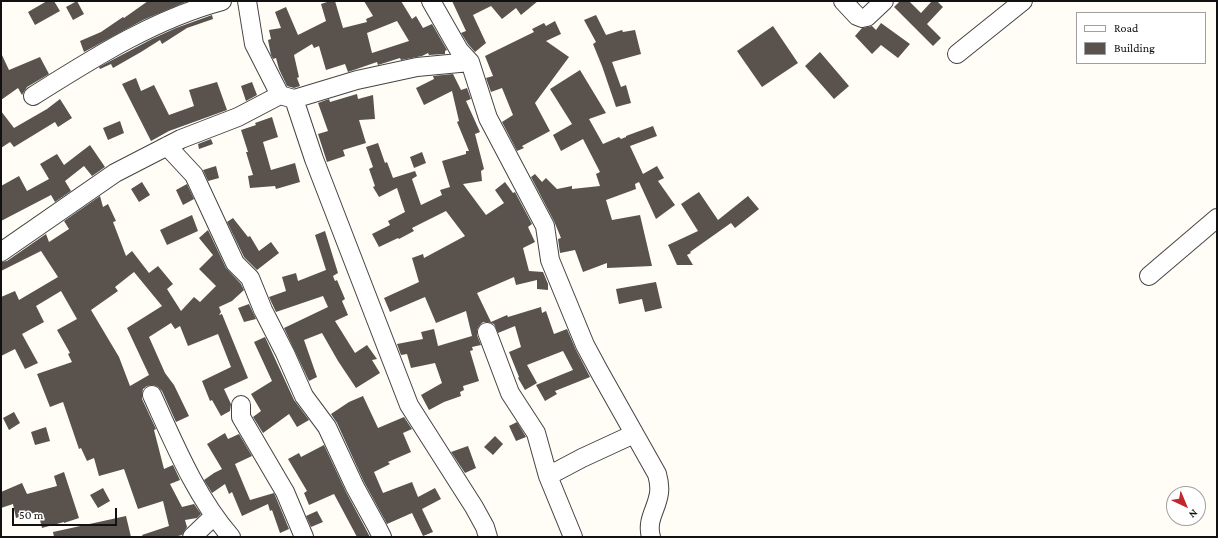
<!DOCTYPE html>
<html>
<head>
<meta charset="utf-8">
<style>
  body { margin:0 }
  #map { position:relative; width:1218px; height:538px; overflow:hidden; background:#fffdf5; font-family:"Crimson Pro",serif }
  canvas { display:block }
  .frame { position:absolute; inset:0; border:2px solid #111; pointer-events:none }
  .legend { position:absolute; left:1076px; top:12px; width:130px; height:52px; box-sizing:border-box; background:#fff; border:1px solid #a0a0a0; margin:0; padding:5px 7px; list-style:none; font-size:12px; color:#111 }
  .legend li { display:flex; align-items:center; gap:8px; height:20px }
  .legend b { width:20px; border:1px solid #a0a0a0 }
  .north { position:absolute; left:1166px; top:486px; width:40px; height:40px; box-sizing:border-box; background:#fff; border:1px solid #a0a0a0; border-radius:50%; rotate:136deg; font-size:11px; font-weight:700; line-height:16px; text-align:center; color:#111 }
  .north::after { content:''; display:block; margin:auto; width:14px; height:18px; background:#c4262e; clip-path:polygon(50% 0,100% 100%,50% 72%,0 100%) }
  .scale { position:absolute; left:12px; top:508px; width:105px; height:18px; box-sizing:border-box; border:2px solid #111; border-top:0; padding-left:5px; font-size:12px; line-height:14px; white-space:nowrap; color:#111; -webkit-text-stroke:3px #fff; paint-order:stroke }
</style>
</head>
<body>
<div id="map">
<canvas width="1218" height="538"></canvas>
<div class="frame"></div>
<ul class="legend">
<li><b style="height:5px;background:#fff"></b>Road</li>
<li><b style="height:11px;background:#5a524d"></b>Building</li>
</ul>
<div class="north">N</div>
<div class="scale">50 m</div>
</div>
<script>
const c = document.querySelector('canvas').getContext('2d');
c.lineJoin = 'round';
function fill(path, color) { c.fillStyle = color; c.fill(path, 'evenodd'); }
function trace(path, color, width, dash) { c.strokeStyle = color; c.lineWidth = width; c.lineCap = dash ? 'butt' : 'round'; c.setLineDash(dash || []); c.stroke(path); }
const building = new Path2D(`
  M 47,1 L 54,1 L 60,11 L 35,25 L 28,12 Z
  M 77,1 L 84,14 L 73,20 L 66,7 Z
  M 148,1 L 188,1 L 143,20 L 84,52 L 80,41 L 101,32 L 123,17 L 124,18 Z
  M 330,1 L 335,1 L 343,28 L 367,22 L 366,19 L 373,16 L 364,1 L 401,1 L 412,19 L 416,16 L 423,28 L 432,24 L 447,50 L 445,51 L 445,54 L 429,55 L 428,53 L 422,56 L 401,60 L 400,58 L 378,65 L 377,62 L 348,72 L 345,64 L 326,70 L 319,46 L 314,48 L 312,44 L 294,55 L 299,77 L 297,78 L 300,86 L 294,88 L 287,86 L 279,69 L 276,58 L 273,59 L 271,55 L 268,40 L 271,39 L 269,30 L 281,28 L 275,12 L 286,7 L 298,35 L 326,21 L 321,4 ZM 397,21 L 409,41 L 372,53 L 367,33 Z
  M 452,1 L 538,1 L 521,15 L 516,8 L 502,19 L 491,6 L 473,15 L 486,43 L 475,52 L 468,44 L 461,33 L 466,31 Z
  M 900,1 L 909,1 L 921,13 L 932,1 L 937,1 L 943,7 L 927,24 L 941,38 L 933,46 L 894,7 Z
  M 212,15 L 213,19 L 187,28 L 162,44 L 160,40 L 141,52 L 113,68 L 111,64 L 100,69 L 99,67 L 152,39 L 176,28 Z
  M 596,15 L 606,35 L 622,30 L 623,32 L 635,30 L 641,54 L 612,62 L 621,87 L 626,85 L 631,103 L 616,107 L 602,66 L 593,44 L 596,42 L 584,20 Z
  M 555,21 L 561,34 L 546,41 L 569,57 L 535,103 L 550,131 L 522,146 L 524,148 L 517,151 L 502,122 L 513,115 L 502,88 L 491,92 L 486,78 L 493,76 L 485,56 L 534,32 L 532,29 L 544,23 L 546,26 Z
  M 881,23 L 910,44 L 898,58 L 881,45 L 872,54 L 855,36 L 862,28 L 872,26 L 876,30 Z
  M 773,26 L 798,63 L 762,87 L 737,51 Z
  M 820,52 L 849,86 L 834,99 L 805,66 Z
  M 1,53 L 9,70 L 40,57 L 49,74 L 27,87 L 22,95 L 18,88 L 1,100 Z
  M 580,70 L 606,113 L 589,119 L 603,144 L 619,137 L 621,139 L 626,137 L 626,136 L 653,126 L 657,136 L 630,146 L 643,174 L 657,166 L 664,178 L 658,181 L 675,205 L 656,219 L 639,182 L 635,184 L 636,189 L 606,200 L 612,220 L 640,215 L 652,266 L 607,268 L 607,263 L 583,272 L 575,250 L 560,253 L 558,239 L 561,238 L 554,221 L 531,177 L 535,174 L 542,182 L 546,178 L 557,189 L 572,186 L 572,189 L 600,186 L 596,174 L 600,172 L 583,139 L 561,151 L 553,135 L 572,124 L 550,89 Z
  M 453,74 L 461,90 L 467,88 L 471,99 L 466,101 L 480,132 L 475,134 L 484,169 L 481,171 L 482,181 L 463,184 L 486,215 L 504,203 L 495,190 L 505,182 L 513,193 L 515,192 L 532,224 L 528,227 L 535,242 L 523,248 L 529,271 L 543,272 L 548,284 L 548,290 L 537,289 L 537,280 L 516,285 L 514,277 L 477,293 L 491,322 L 507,315 L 508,317 L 541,307 L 542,313 L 546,311 L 554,334 L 567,329 L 576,350 L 590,377 L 555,391 L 557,394 L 545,401 L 536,385 L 573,370 L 563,351 L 527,365 L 537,383 L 525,390 L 518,378 L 519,377 L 509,352 L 521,347 L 515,326 L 498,333 L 494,324 L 488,322 L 483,322 L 479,326 L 477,330 L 477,335 L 481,345 L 472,347 L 473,350 L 470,351 L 479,381 L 463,386 L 464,390 L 460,392 L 461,396 L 444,402 L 429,410 L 421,395 L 442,383 L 435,363 L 411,368 L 407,354 L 401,355 L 397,344 L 423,339 L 421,332 L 434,329 L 438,346 L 472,336 L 466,311 L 436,323 L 425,297 L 390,312 L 384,298 L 419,282 L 412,258 L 423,254 L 424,258 L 465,236 L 446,211 L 412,228 L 414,231 L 399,239 L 398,238 L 379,247 L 372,234 L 390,225 L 388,221 L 405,212 L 397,188 L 379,197 L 373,187 L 375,186 L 369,169 L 373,167 L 366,147 L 378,143 L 385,163 L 387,162 L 393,178 L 415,171 L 417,176 L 412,179 L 421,205 L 442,195 L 440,190 L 450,187 L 442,161 L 466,154 L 466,151 L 469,151 L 457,122 L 459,121 L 452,91 L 424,105 L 416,88 L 434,79 L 433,76 Z
  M 136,78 L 141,91 L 154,85 L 169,115 L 194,106 L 189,90 L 217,82 L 227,110 L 169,131 L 151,141 L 122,84 Z
  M 252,82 L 257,95 L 246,101 L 241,86 Z
  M 357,94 L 358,99 L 373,95 L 375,119 L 359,120 L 366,143 L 343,150 L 345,156 L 327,162 L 318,134 L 328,131 L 318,103 L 329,99 L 330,102 Z
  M 60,99 L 72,118 L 58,127 L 55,122 L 14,147 L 10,142 L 1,148 L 1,111 L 14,128 L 47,109 Z
  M 272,117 L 278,137 L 263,142 L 271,170 L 295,163 L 300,182 L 276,189 L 275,186 L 250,188 L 248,176 L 253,175 L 246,152 L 248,152 L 241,130 L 256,125 L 255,123 Z
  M 120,121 L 124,133 L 108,140 L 103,128 Z
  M 211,139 L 213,144 L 199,149 L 198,144 Z
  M 90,145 L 105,167 L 92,176 L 84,166 L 65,181 L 71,191 L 55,202 L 51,195 L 1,221 L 1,186 L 19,176 L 27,191 L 49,179 L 40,164 L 57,154 L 64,165 Z
  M 422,152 L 426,163 L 414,168 L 410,157 Z
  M 216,166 L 219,178 L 208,181 L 203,170 Z
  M 142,182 L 150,195 L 139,202 L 131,189 Z
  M 187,184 L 194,199 L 183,205 L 176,190 Z
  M 699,192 L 718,220 L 748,196 L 759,209 L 735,228 L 731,223 L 690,252 L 691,253 L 687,255 L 693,265 L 677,265 L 668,245 L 698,231 L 681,204 Z
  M 100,196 L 103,207 L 108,204 L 116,221 L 113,222 L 126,256 L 132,251 L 149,273 L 158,266 L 173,284 L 167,289 L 181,311 L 194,297 L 200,302 L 216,286 L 199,269 L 213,255 L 199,238 L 208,230 L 226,268 L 241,284 L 244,290 L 232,301 L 219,307 L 221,312 L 219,315 L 222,314 L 248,378 L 224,389 L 231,404 L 230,411 L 221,416 L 212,400 L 210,401 L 202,381 L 231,367 L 218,334 L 188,346 L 180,326 L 175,329 L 171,323 L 149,337 L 165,373 L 174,385 L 189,416 L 176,422 L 162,391 L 158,387 L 153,385 L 147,386 L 143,389 L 142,394 L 142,399 L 156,429 L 154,430 L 164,469 L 173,465 L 180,480 L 170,484 L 182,507 L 194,504 L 201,514 L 197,518 L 185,520 L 187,527 L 182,535 L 174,537 L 143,537 L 142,535 L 169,526 L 163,501 L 138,509 L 124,469 L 99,476 L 94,458 L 87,461 L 81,448 L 79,449 L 63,402 L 50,407 L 37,374 L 72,362 L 68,354 L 70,353 L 57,330 L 77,319 L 61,291 L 36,306 L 44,322 L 22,334 L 38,363 L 25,369 L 15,349 L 1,356 L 1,297 L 15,291 L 19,300 L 58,277 L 41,251 L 1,271 L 1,262 L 7,261 L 46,234 L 49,242 L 69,229 L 64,221 ZM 134,272 L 162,306 L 127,328 L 149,375 L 130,386 L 119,357 L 91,310 L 118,291 L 115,287 Z
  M 192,215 L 198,231 L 167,245 L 160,230 Z
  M 233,218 L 248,237 L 250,236 L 259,251 L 271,242 L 279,253 L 257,270 L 244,257 L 227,222 Z
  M 325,231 L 338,273 L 333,276 L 335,281 L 337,280 L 345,299 L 342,301 L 348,315 L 335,321 L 355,353 L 367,345 L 377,359 L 372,360 L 380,373 L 356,388 L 338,361 L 322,333 L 304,340 L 317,377 L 309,381 L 284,328 L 328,307 L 323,296 L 276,312 L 269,297 L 286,291 L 282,277 L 296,273 L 298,281 L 326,270 L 315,235 Z
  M 656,282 L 662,308 L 645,312 L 642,299 L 619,304 L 616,289 Z
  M 249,304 L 256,319 L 244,322 L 238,308 Z
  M 265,337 L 294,400 L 309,420 L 297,427 L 289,414 L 263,433 L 253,417 L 261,411 L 251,394 L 272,381 L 254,342 Z
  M 363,396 L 378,428 L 404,417 L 412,429 L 403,433 L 411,452 L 388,462 L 390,464 L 374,472 L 383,493 L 412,482 L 418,497 L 435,488 L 441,499 L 422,509 L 433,532 L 423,536 L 412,513 L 387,524 L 364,482 L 337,423 L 331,414 L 349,402 Z
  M 14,412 L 20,423 L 9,430 L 3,418 Z
  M 517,422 L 526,437 L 516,441 L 509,426 Z
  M 46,427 L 50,441 L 35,445 L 31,432 Z
  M 225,433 L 228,439 L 239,434 L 252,456 L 235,464 L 250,500 L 274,493 L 289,529 L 280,533 L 272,510 L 270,511 L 268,504 L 242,516 L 232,492 L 229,494 L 225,484 L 212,493 L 204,480 L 214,473 L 222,469 L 207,444 Z
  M 495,436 L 503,444 L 493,455 L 484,447 Z
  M 324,445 L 346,492 L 370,537 L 357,537 L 334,494 L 309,505 L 304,493 L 307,491 L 288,459 L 299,453 L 301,457 Z
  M 468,446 L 476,468 L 465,473 L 451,452 Z
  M 64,472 L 79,518 L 64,523 L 64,522 L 42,528 L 38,512 L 16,518 L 13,504 L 1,508 L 1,492 L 22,483 L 27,494 L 57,486 L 54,476 Z
  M 103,488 L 110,501 L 98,508 L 90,495 Z
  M 317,511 L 323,522 L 311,527 L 306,516 Z
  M 126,516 L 131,537 L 54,537 L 53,532 Z`);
const minor = new Path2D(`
  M 247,1 L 254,44 L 280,95 L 294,99 L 314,159 L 409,405 L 474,507 L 485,527 L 488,537
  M 431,1 L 459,50 L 470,62 L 488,118 L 545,226 L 550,260 L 585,345 L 599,371 L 657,474 C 659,481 660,486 659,493 C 657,509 646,520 651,537
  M 843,1 L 857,16 L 862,18 L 867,17 L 884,1
  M 957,54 L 1023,1
  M 33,96 C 92,59 154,19 222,1
  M 294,99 L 357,80 L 417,67 L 470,62
  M 167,146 L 194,175 L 235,263 L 250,278 L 263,310 L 285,353 L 304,396 L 327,427 L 355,487 L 377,527 L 382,537
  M 1,252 L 115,173 L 181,139 L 238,117 L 280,95
  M 1149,276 L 1217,218
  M 487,332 L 510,393 L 536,433 L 548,476 L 573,537
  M 152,395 C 174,443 196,497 231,537
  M 241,405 L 241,417 L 285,492 L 304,537
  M 548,476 L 582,458 L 634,434
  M 192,537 L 214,516`);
fill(building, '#5a524d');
trace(minor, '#444', 20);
trace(minor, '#fff', 18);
</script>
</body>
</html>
